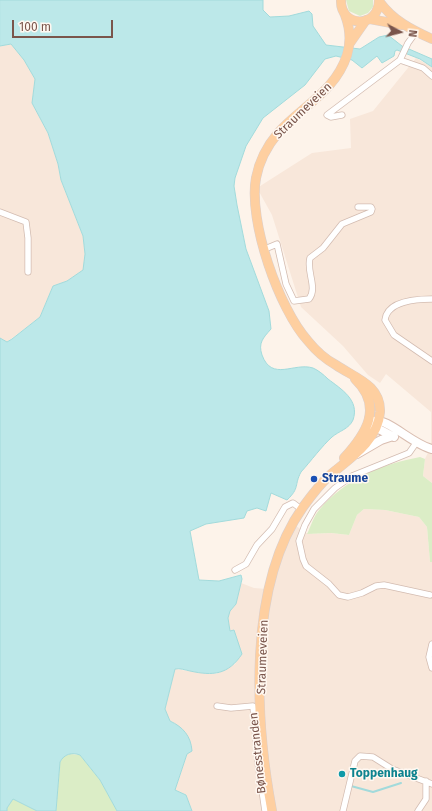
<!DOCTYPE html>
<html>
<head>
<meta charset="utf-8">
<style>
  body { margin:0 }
  #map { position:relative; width:432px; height:811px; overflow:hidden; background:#fdf3ea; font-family:"Fira Sans",sans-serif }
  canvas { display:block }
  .north { position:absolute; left:380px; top:12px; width:40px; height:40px; -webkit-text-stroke:3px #fff8f1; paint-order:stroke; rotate:97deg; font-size:11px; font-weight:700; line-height:16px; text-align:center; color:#7a554b }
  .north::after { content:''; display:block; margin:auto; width:14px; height:18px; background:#7a554b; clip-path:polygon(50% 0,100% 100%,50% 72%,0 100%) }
  .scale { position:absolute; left:12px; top:20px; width:101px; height:18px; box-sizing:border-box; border:2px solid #7a554b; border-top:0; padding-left:5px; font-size:12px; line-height:14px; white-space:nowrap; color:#7a554b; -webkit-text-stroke:3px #fff8f1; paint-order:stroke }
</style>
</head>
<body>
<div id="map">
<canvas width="432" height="811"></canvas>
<div class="north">N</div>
<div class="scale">100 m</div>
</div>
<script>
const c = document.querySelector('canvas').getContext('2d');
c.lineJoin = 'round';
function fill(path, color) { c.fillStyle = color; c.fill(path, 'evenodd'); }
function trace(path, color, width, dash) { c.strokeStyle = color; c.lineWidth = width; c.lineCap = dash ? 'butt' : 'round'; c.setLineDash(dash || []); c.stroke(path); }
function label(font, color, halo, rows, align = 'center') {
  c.font = font + ' "Fira Sans",sans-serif'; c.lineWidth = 3; c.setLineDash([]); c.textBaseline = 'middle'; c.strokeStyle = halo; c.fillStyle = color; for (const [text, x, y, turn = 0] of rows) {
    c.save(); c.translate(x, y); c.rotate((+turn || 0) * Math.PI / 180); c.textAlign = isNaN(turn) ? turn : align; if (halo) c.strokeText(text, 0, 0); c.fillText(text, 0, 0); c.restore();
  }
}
const residential = new Path2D(`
  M 11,44 L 24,60 L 35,79 L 32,103 L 48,133 L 58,164 L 61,180 L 83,236 L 85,254 L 84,270 L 67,281 L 53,286 L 40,317 L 7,342 L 0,338 L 0,46 Z
  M 416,58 L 432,67 L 432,483 L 423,476 L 425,459 L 431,446 L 431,412 L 386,374 L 380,383 L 368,375 L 343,346 L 301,307 L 272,215 L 257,188 L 312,153 L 351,148 L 350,119 L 373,111 Z
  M 364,509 L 385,510 L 419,517 L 427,527 L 430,562 L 432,562 L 432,811 L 192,811 L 186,795 L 175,790 L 188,752 L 174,723 L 170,721 L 167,717 L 165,709 L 175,669 L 208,674 L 216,674 L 235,664 L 241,654 L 234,630 L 230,631 L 228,618 L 230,611 L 236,604 L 241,583 L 254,588 L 267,589 L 293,524 L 308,534 L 331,533 L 349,535 L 357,515 Z`);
const green = new Path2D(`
  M 346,0 L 373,0 L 373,7 L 368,13 L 360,16 L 349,11 Z
  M 420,457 L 425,459 L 423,476 L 432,483 L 432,562 L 430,562 L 427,527 L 419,517 L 385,510 L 364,509 L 357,515 L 349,535 L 331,533 L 307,534 C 311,526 314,515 320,509 C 345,479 383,464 420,457 Z
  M 70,754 L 80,755 L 100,780 L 117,811 L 56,811 L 60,762 L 63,757 Z
  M 13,799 L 37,811 L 7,811 L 7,808 Z`);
const water = new Path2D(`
  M 0,0 L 263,0 L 263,10 L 270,17 L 289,16 L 309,11 L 312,14 L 313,26 L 326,45 L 360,49 L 379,37 L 388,35 L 402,46 L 432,59 L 432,67 L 420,59 L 397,50 L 395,51 L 394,56 L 382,63 L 377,56 L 362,68 L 352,60 L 336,56 L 325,59 L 305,85 L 263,118 L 246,146 L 235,178 L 234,186 L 237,205 L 246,249 L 269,311 L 271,329 C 263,338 258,343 262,355 C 272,382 294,362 313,368 C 318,370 324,375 328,379 C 341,389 360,400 353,420 C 349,429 339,431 332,437 C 322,446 311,461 301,472 C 294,485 300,488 287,500 L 271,493 L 266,511 L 257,508 L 247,511 L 244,518 L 206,524 L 190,531 L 199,580 L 219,581 L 241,575 L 242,579 L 236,604 L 230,611 L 228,618 L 230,631 L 234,630 L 242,654 C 228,675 213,676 190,671 C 185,670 180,668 175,669 L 165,709 L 170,721 C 183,727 191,736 192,751 L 187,754 L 175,790 L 186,795 L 192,811 L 117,811 L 100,780 L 80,755 C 72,752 64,754 60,762 L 56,811 L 37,811 L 13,799 L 7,808 L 7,811 L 0,811 L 0,338 L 7,342 L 12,339 L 40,317 L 53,286 L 67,281 L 83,270 L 85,254 L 83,236 L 61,180 L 58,164 L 48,133 L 32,103 L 35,79 L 24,60 L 11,44 L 0,46 Z`);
const stream = new Path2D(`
  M 351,786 L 373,792 L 401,783`);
const street = new Path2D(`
  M 400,60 L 423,68 L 432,76
  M 342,115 L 331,117 L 327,115 L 400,60 L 408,43 L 416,32
  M 0,212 L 26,222 L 28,238 L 28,272
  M 265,249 L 277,244 L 286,284 L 294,301 L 309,299 C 318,288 306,271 310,258 L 323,248 L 342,224 L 371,212 L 372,209 L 371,207 L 358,207
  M 432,299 C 417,299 387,301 385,320 L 394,335 L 432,361
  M 416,443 L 409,453 L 352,476 L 335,488 L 314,509 L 305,525 L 299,541 L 303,559 L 306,566 L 329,584 L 339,595 L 348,597 L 362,593 L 376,586 L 384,585 L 430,595
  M 235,570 L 246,564 L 257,545 L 272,529 L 285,507 L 293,503 L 301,509
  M 432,644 L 429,657 L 432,668
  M 217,706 L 231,708 L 253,706 L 258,763 L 265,811
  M 343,811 L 355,761 L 360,756 L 373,757 L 392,769 L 432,784
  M 418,811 L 426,799 L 426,781`);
const secondary = new Path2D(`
  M 373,421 C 387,417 413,445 432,449
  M 371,425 L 394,437
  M 357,454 L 381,440 L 393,436`);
const primary = new Path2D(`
  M 341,0 C 340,28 379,29 379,0
  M 379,1 C 392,20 412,30 432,39
  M 370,19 L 402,25
  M 350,43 L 366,20
  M 344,458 C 366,434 384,407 355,379
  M 272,811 C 255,720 247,586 303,507 C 311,496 320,484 330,475 C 349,459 378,441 380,412 C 381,385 355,378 336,365 C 325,359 316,351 308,341 C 279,309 248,221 256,178 C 259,162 267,146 278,133 C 302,106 335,92 347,55 C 351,42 350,28 345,15`);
const markers = [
  [314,479,4,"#1a4fb4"],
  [342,774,4,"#0f9aa8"]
];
const streetNames = [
  ["Straumeveien",303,111,-44],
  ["Straumeveien",263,657,-88],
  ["Bønesstranden",258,753,-96]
];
const transitNames = [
  ["Straume",322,479]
];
const cultureNames = [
  ["Toppenhaug",350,774]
];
fill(residential, '#f8e7da');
fill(green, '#dbedc6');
fill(water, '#bce8e9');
trace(water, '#a2dadb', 1);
trace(stream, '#a2dadb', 2);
trace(street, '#d3bcb1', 7);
trace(secondary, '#d9bdb0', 10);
trace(primary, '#dacfcd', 10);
trace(street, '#fff', 5.5);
trace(secondary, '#fff', 8);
trace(primary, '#fecfa0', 9);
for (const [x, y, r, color] of markers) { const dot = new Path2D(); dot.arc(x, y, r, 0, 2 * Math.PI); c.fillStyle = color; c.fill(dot); trace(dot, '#fff8f1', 1.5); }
label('12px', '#7a554b', '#fff8f1', streetNames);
label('bold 12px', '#164399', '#fff8f1', transitNames, 'left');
label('bold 12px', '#0d838f', '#fff8f1', cultureNames, 'left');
</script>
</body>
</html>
